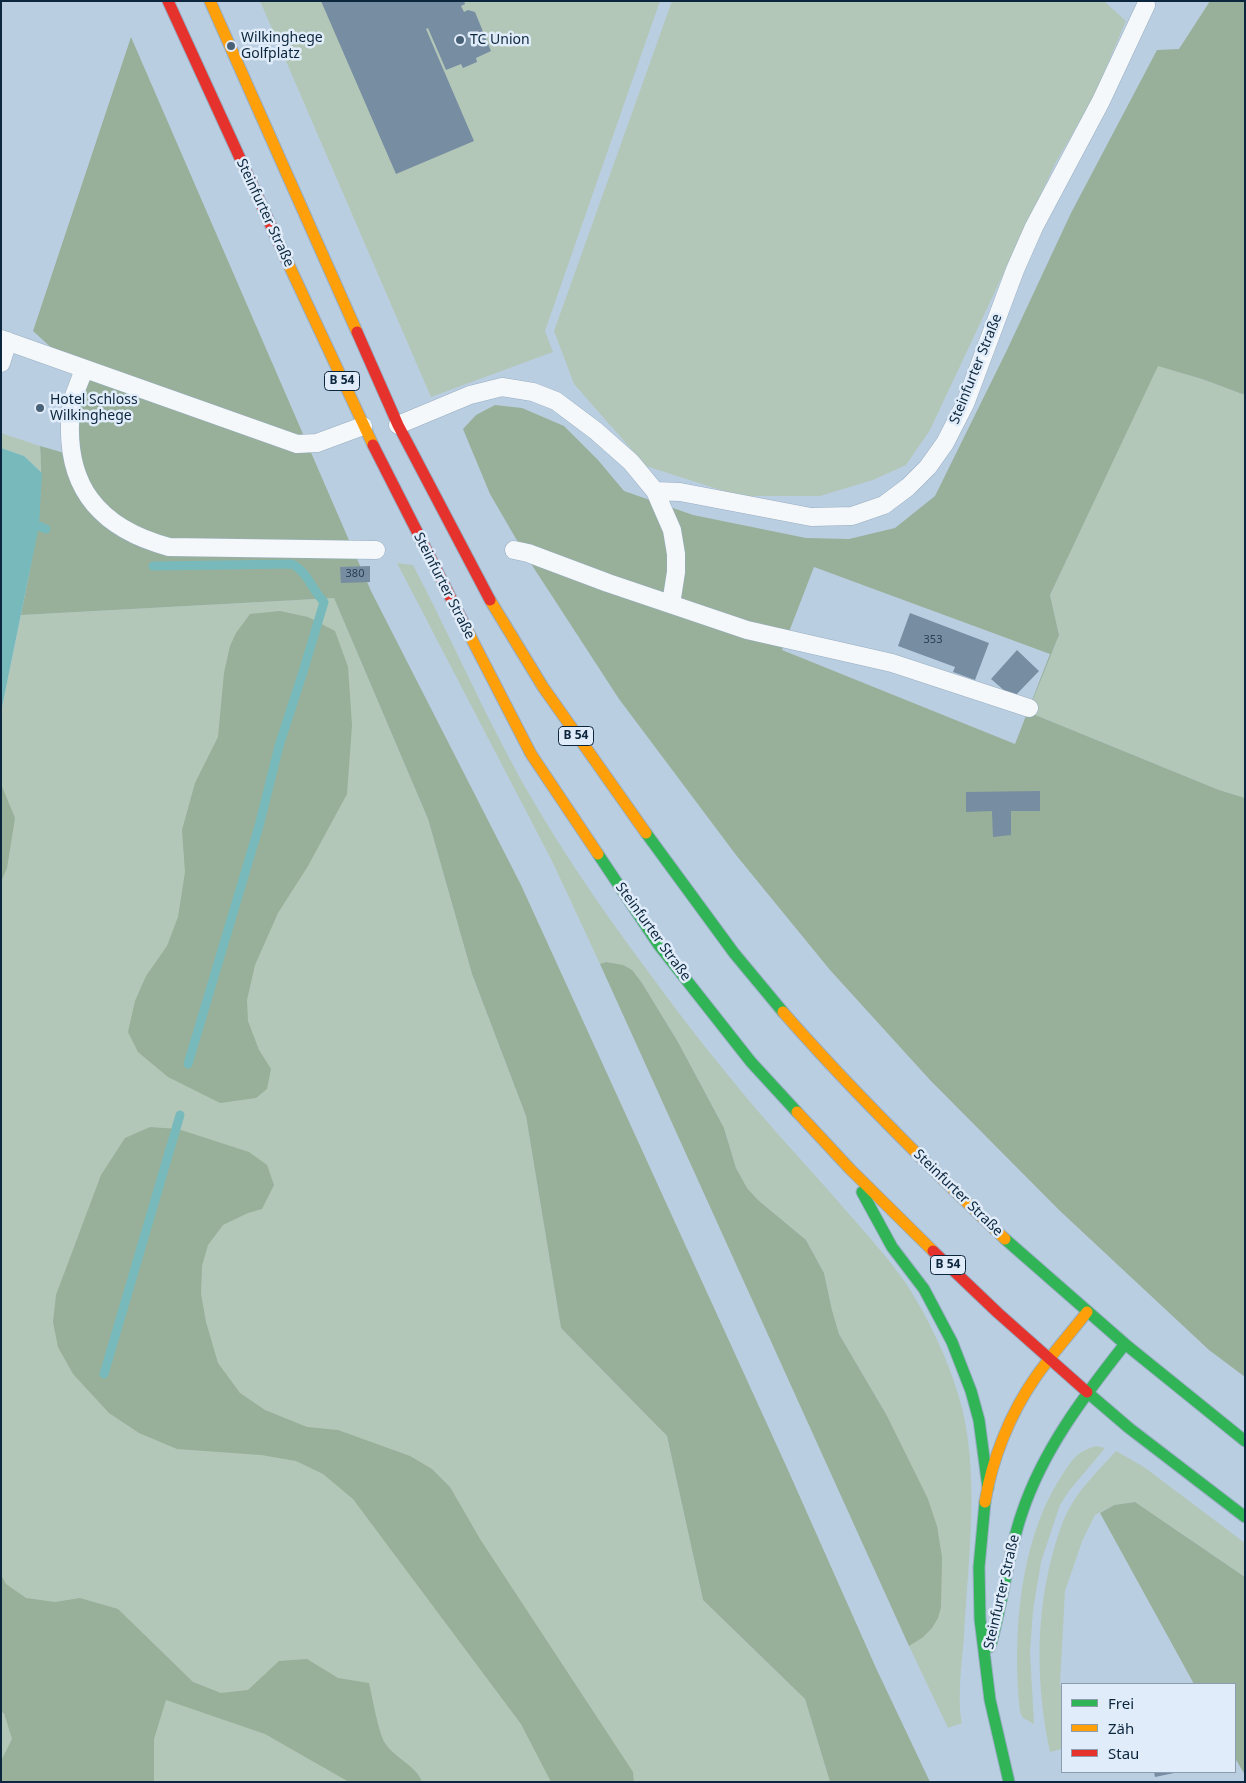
<!DOCTYPE html>
<html>
<head>
<meta charset="utf-8">
<style>
  body { margin:0 }
  #map { position:relative; width:1246px; height:1783px; overflow:hidden; background:#bacee2; font-family:"Noto Sans",sans-serif }
  canvas { display:block }
  .frame { position:absolute; inset:0; border:2px solid #0c263d; pointer-events:none }
  .legend { position:absolute; left:1061px; top:1683px; width:175px; height:90px; box-sizing:border-box; background:#e0ecf9; border:1px solid #8b9dae; margin:0; padding:6px 9px; list-style:none; font-size:15px; color:#0c263d }
  .legend li { display:flex; align-items:center; gap:10px; height:25px }
  .legend b { width:25px; border:1px solid #8b9dae }
</style>
</head>
<body>
<div id="map">
<canvas width="1246" height="1783"></canvas>
<div class="frame"></div>
<ul class="legend">
<li><b style="height:6px;background:#30b455"></b>Frei</li>
<li><b style="height:6px;background:#ff9f0a"></b>Zäh</li>
<li><b style="height:6px;background:#e5322d"></b>Stau</li>
</ul>
</div>
<script>
const c = document.querySelector('canvas').getContext('2d');
c.lineJoin = 'round';
function fill(path, color) { c.fillStyle = color; c.fill(path, 'evenodd'); }
function trace(path, color, width, dash) { c.strokeStyle = color; c.lineWidth = width; c.lineCap = dash ? 'butt' : 'round'; c.setLineDash(dash || []); c.stroke(path); }
function label(font, color, halo, rows, align = 'center') {
  c.font = font + ' "Noto Sans",sans-serif'; c.lineWidth = 5; c.setLineDash([]); c.textBaseline = 'middle'; c.strokeStyle = halo; c.fillStyle = color; for (const [text, x, y, turn = 0] of rows) {
    c.save(); c.translate(x, y); c.rotate((+turn || 0) * Math.PI / 180); c.textAlign = isNaN(turn) ? turn : align; if (halo) c.strokeText(text, 0, 0); c.fillText(text, 0, 0); c.restore();
  }
}
const green = new Path2D(`
  M 260,1 L 660,1 L 545,331 L 553,352 L 431,397 Z
  M 672,1 L 1104,1 L 1126,21 L 1093,98 L 1055,164 L 930,430 L 906,465 L 873,480 L 820,496 L 739,496 L 646,466 L 574,384 L 554,331 Z
  M 1158,365 L 1202,379 L 1245,395 L 1245,798 L 1219,790 L 1028,712 L 1059,635 L 1050,595 Z
  M 1,433 L 40,446 L 42,473 L 24,456 L 1,448 Z
  M 397,563 L 413,565 C 445,626 473,689 505,750 C 546,829 597,903 650,974 C 684,1021 720,1066 757,1110 C 788,1146 820,1180 850,1215 C 869,1237 889,1259 905,1282 C 928,1317 947,1357 959,1397 C 981,1470 968,1560 964,1636 C 962,1660 957,1701 962,1723 L 948,1728 L 909,1646 L 922,1638 L 886,1414 L 839,1334 L 832,1310 L 824,1273 L 806,1240 L 758,1200 L 747,1188 L 736,1168 L 724,1128 L 678,1042 L 642,983 L 606,962 L 600,964 L 553,863 Z
  M 334,598 L 428,819 L 472,974 L 526,1116 L 561,1328 L 667,1436 L 703,1600 L 805,1699 L 830,1782 L 1,1782 L 1,712 L 21,615 Z
  M 1097,1446 L 1105,1448 L 1069,1491 L 1060,1505 L 1041,1562 L 1033,1611 L 1030,1652 L 1034,1724 L 1023,1718 L 1020,1712 C 1012,1638 1019,1544 1059,1480 C 1071,1462 1075,1451 1097,1446 Z
  M 1116,1451 L 1144,1467 L 1245,1543 L 1245,1577 L 1135,1502 L 1114,1505 L 1095,1515 L 1083,1539 L 1065,1591 L 1060,1684 L 1062,1692 L 1062,1749 L 1050,1752 C 1037,1690 1035,1627 1050,1564 C 1055,1545 1060,1525 1070,1507 C 1081,1487 1100,1469 1116,1451 Z`);
const forest = new Path2D(`
  M 1210,1 L 1245,1 L 1245,395 L 1202,379 L 1158,366 L 1050,595 L 1059,635 L 1028,712 L 1219,790 L 1245,798 L 1245,1377 L 1209,1350 L 1059,1210 L 930,1080 L 830,970 L 736,855 L 619,699 L 526,556 L 490,494 L 463,429 L 476,415 L 495,405 L 522,408 L 564,426 L 598,460 L 624,491 L 693,515 L 806,538 L 849,539 L 895,528 L 935,496 L 1007,350 L 1071,213 L 1157,50 L 1179,49 ZM 814,567 L 1050,654 L 1015,744 L 782,650 Z
  M 131,37 L 371,591 L 521,885 L 788,1470 L 876,1668 L 930,1782 L 830,1782 L 805,1699 L 703,1600 L 667,1436 L 561,1328 L 526,1116 L 472,974 L 428,819 L 334,598 L 21,615 C 32,559 45,504 40,446 L 68,454 L 76,370 L 33,331 Z
  M 280,611 L 308,617 L 335,631 L 348,667 L 352,725 L 347,794 L 308,866 L 278,913 L 255,965 L 247,1000 L 248,1021 L 259,1050 L 271,1069 L 267,1089 L 256,1098 L 220,1103 L 168,1077 L 138,1052 L 128,1032 L 135,1001 L 146,976 L 167,946 L 178,917 L 185,872 L 182,830 L 195,783 L 218,737 L 224,673 L 230,646 L 236,633 L 250,614 Z
  M 1,784 L 15,818 L 7,868 L 1,882 Z
  M 606,962 L 623,965 L 632,970 L 642,983 L 678,1042 L 724,1128 L 736,1168 L 747,1188 L 758,1200 L 806,1240 L 824,1273 L 832,1310 L 839,1334 L 886,1414 L 928,1499 L 937,1526 L 942,1557 L 941,1607 L 938,1618 L 932,1628 L 922,1638 L 909,1646 L 600,964 Z
  M 150,1127 L 178,1129 L 249,1152 L 267,1165 L 274,1185 L 262,1209 L 248,1213 L 223,1225 L 208,1245 L 202,1266 L 201,1294 L 206,1322 L 218,1363 L 240,1393 L 265,1410 L 307,1427 L 338,1430 L 410,1456 L 432,1469 L 450,1487 L 480,1539 L 633,1772 L 634,1782 L 551,1782 L 521,1724 L 353,1499 L 323,1474 L 296,1461 L 261,1455 L 177,1449 L 139,1433 L 109,1413 L 73,1374 L 58,1347 L 53,1322 L 56,1295 L 101,1175 L 125,1138 Z
  M 1135,1502 L 1245,1577 L 1245,1775 L 1235,1758 L 1235,1684 L 1194,1684 L 1100,1513 L 1114,1505 Z
  M 1,1575 L 6,1584 L 26,1598 L 55,1602 L 80,1598 L 118,1609 L 193,1682 L 221,1693 L 248,1690 L 279,1661 L 307,1659 L 338,1678 L 369,1683 C 372,1696 379,1735 385,1743 C 394,1758 416,1765 422,1782 L 349,1782 L 265,1734 L 166,1700 L 154,1739 L 154,1782 L 1,1782 L 1,1761 L 12,1739 L 4,1713 L 1,1712 Z`);
const water = new Path2D(`
  M 1,448 L 24,456 L 42,473 L 39,526 L 1,712 Z`);
const stream = new Path2D(`
  M 39,526 L 46,529
  M 153,566 L 292,564 C 308,572 311,589 324,602 L 303,672 L 279,746 L 259,826 L 188,1064
  M 104,1374 L 180,1115`);
const building = new Path2D(`
  M 321,1 L 464,1 L 465,4 L 461,6 L 464,12 L 468,10 L 475,12 L 491,51 L 476,58 L 477,62 L 463,68 L 461,64 L 446,70 L 428,28 L 426,29 L 474,141 L 396,174 Z
  M 370,566 L 370,582 L 341,583 L 340,567 Z
  M 910,613 L 989,643 L 975,680 L 953,672 L 955,667 L 898,646 Z
  M 1017,650 L 1039,671 L 1013,698 L 991,679 Z
  M 1040,791 L 1040,811 L 1011,811 L 1011,835 L 993,837 L 992,811 L 966,812 L 966,792 Z
  M 1154,1772 L 1174,1772 L 1174,1773 L 1155,1777 Z`);
const lane = new Path2D(`
  M 1,339 L 297,444 L 317,443 L 363,426
  M 1,363 L 8,341
  M 84,369 C 80,382 72,396 71,409 C 63,485 98,528 169,547 L 376,550
  M 398,425 L 470,395 L 502,387 L 533,392 L 556,401 L 596,431 L 631,462 L 655,491 L 672,530 L 676,554 L 676,572 L 671,604
  M 655,491 L 680,492 L 811,517 L 852,516 L 884,505 L 908,487 L 928,467 L 945,443 L 965,404 L 1015,270 L 1034,227 L 1101,101 L 1146,5
  M 514,550 L 528,553 L 608,583 L 747,630 L 892,663 L 1029,708`);
const fast = new Path2D(`
  M 646,833 L 734,953 L 783,1012
  M 598,854 L 658,944 L 751,1062 L 797,1112
  M 862,1192 L 892,1247 L 924,1289 L 952,1342 L 971,1391 L 979,1420 L 988,1488
  M 1005,1239 L 1125,1344
  M 1125,1344 L 1245,1441
  M 1087,1392 L 1129,1428 L 1245,1517
  M 985,1502 L 979,1567 L 980,1619 L 990,1700 L 1009,1782
  M 990,1647 C 1003,1603 1007,1556 1022,1513 C 1043,1450 1084,1396 1125,1344`);
const slow = new Path2D(`
  M 210,1 L 357,332
  M 288,263 L 373,445
  M 490,600 L 543,687 L 646,833
  M 464,624 L 531,754 L 598,854
  M 783,1012 C 853,1092 928,1166 1005,1239
  M 797,1112 L 850,1169 L 933,1251
  M 985,1502 C 992,1459 1010,1414 1035,1378 C 1051,1355 1070,1334 1087,1312`);
const jam = new Path2D(`
  M 168,1 L 288,263
  M 357,332 L 398,425 L 490,600
  M 373,445 L 464,624
  M 933,1251 L 998,1313 L 1087,1392`);
const markers = [
  [460,40,5,"#496177"],
  [231,46,5,"#496177"],
  [40,408,5,"#496177"]
];
const numberNames = [
  ["380",355,574],
  ["353",933,640]
];
const shields = [
  [342,381,35],
  [576,736,35],
  [948,1265,35]
];
const shieldNames = [
  ["B 54",342,381],
  ["B 54",576,736],
  ["B 54",948,1265]
];
const poiNames = [
  ["Wilkinghege",241,38],
  ["Golfplatz",241,54],
  ["TC Union",470,40],
  ["Hotel Schloss",50,400],
  ["Wilkinghege",50,416]
];
const streetNames = [
  ["Steinfurter Straße",265,213,65],
  ["Steinfurter Straße",976,369,-68],
  ["Steinfurter Straße",444,586,63],
  ["Steinfurter Straße",653,932,54],
  ["Steinfurter Straße",958,1193,44],
  ["Steinfurter Straße",1002,1592,-77]
];
fill(green, '#b3c7b8');
fill(forest, '#98af99');
fill(water, '#78babb');
trace(stream, '#78babb', 9);
fill(building, '#778da1');
trace(lane, '#97adc1', 19);
trace(fast, '#97adc1', 13);
trace(slow, '#97adc1', 13);
trace(jam, '#97adc1', 13);
trace(lane, '#f5f8fb', 18);
trace(fast, '#30b455', 11);
trace(slow, '#ff9f0a', 11);
trace(jam, '#e5322d', 11);
for (const [x, y, r, color] of markers) { const dot = new Path2D(); dot.arc(x, y, r, 0, 2 * Math.PI); c.fillStyle = color; c.fill(dot); trace(dot, '#e0ecf9', 2); }
label('11px', '#274056', null, numberNames);
for (const [x, y, w] of shields) { const box = new Path2D(); box.roundRect(x - w / 2, y - 9.5, w, 19, 4); c.fillStyle = '#e0ecf9'; c.fill(box); trace(box, '#0c263d', 1); }
label('bold 12px', '#0c263d', null, shieldNames);
label('14px', '#0c263d', '#e0ecf9', poiNames, 'left');
label('14px', '#0c263d', '#e0ecf9', streetNames);
</script>
</body>
</html>
